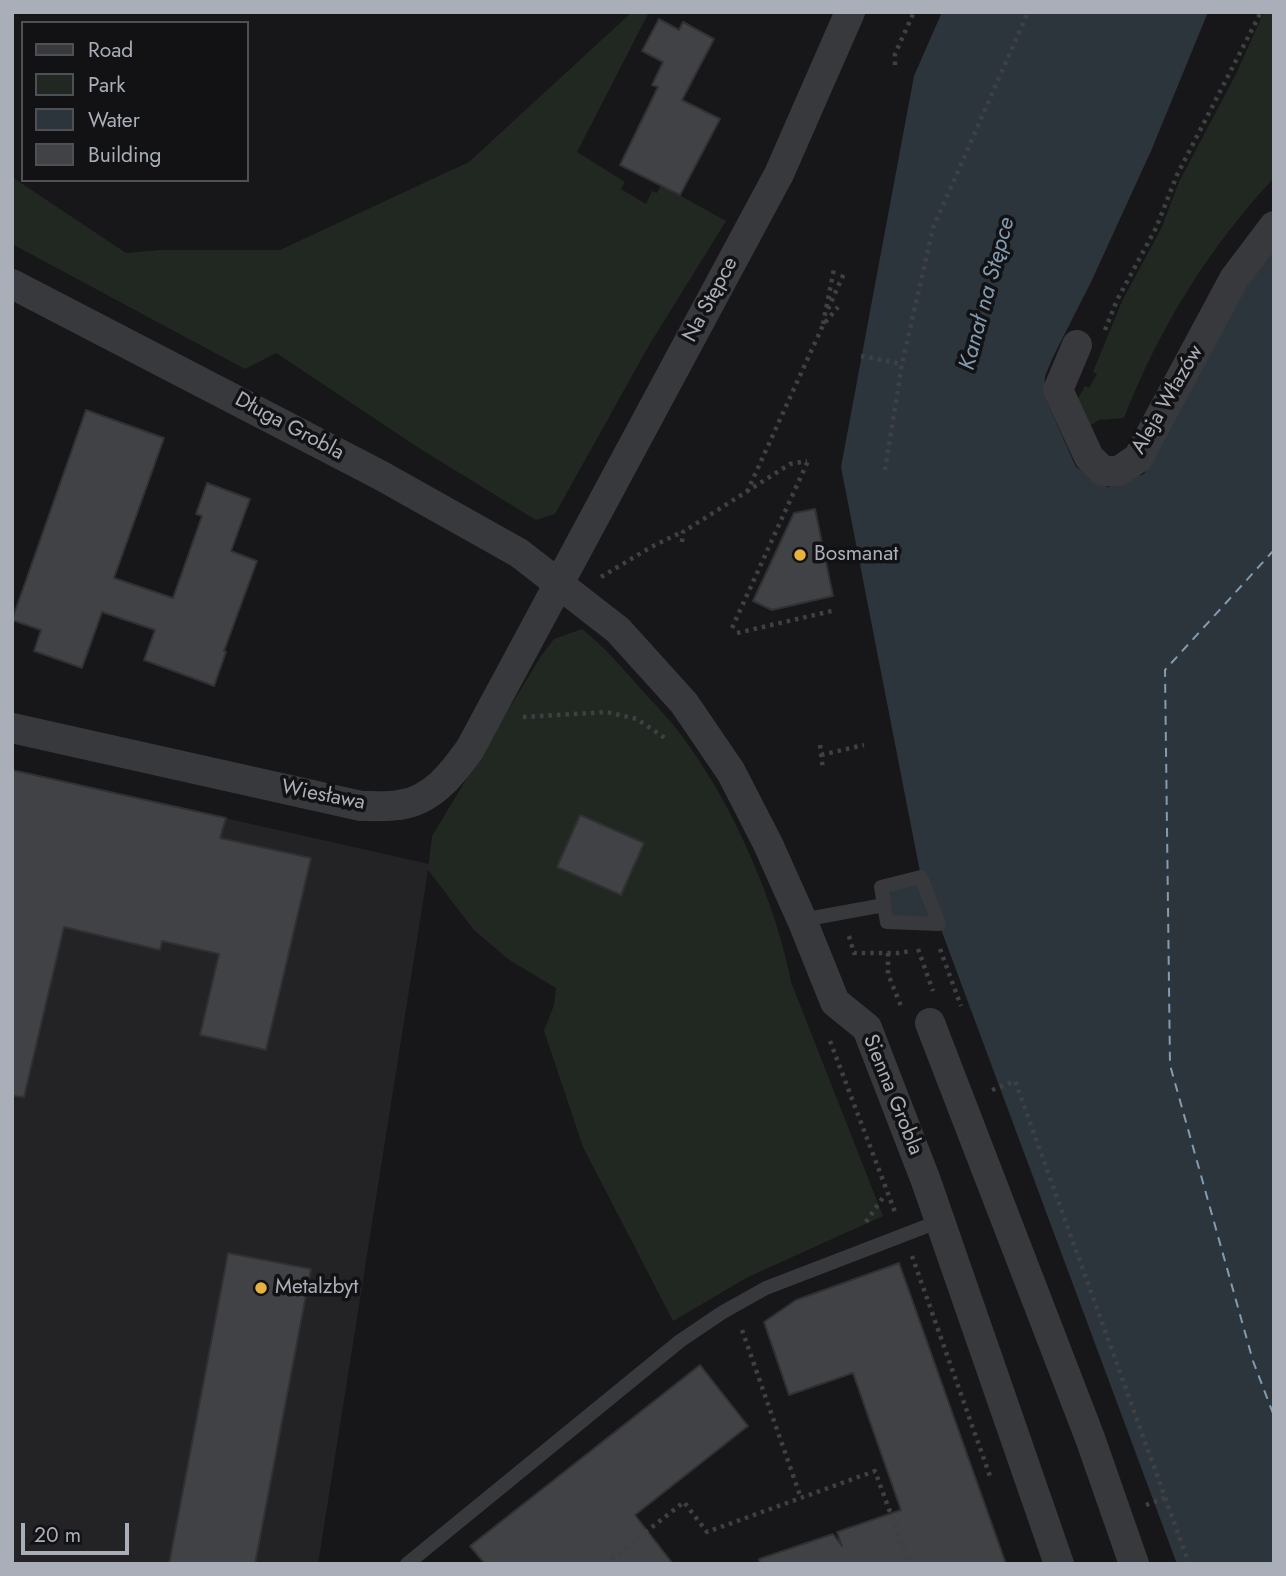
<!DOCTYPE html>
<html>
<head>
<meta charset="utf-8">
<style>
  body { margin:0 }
  #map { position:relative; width:1286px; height:1576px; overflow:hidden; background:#171719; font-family:Jost,sans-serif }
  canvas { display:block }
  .frame { position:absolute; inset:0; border:14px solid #a9aeb8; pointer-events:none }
  .legend { position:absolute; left:21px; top:21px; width:228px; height:161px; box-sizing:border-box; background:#121214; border:2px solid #4e5056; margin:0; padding:9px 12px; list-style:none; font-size:21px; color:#a9aeb8 }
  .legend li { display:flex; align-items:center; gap:14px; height:35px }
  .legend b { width:35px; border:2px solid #4e5056 }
  .scale { position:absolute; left:21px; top:1523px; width:108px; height:32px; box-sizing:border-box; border:4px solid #a9aeb8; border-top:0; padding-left:9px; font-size:21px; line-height:24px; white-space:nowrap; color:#a9aeb8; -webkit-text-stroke:5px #121214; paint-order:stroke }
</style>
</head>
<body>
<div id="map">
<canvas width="1286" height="1576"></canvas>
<div class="frame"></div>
<ul class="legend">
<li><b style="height:9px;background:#38393d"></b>Road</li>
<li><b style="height:19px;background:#212822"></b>Park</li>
<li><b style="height:19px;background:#2d353c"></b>Water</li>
<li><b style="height:19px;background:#414246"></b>Building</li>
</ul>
<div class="scale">20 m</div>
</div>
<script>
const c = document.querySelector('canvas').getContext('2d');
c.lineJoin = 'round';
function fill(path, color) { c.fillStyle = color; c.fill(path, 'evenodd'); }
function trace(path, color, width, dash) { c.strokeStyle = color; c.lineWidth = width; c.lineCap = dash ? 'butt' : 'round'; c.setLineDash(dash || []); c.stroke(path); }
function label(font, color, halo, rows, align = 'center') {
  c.font = font + ' Jost,sans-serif'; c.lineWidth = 7; c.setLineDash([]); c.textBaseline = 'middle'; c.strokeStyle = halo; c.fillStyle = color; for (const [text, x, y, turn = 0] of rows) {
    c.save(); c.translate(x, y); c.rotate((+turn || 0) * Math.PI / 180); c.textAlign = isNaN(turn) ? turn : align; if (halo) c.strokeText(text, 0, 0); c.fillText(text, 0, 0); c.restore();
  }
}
const built = new Path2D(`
  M 12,770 L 429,864 L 318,1564 L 12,1564 Z`);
const green = new Path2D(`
  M 632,12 L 649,12 L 577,152 L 625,182 L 621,189 L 646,204 L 652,191 L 657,193 L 661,185 L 726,221 L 648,347 L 555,514 L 536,520 L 422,450 L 276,353 L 245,369 L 12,244 L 12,177 L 126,253 L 159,250 L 280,250 L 469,162 Z
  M 1264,12 L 1274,12 L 1274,178 C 1209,247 1158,330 1124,418 L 1099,420 L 1089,426 L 1077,400 L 1085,386 L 1089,388 L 1097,374 L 1093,372 L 1122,301 L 1161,229 L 1179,182 L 1236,74 Z
  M 582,629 C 605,647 623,669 642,690 C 657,707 674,724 687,743 C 734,808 776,903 791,982 L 883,1216 L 748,1277 L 673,1321 L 583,1147 L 544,1031 L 554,1005 L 556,988 L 508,959 L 474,930 L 428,870 L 432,836 L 541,656 L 554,639 Z`);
const water = new Path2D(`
  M 942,12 L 1208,12 L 1151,151 L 1091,282 L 1053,357 L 1045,376 L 1044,395 L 1076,467 L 1108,487 L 1144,474 L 1249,282 L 1274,247 L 1274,1564 L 1177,1564 L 939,924 L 887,922 L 881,887 L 921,877 L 841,467 L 914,76 Z`);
const ferry = new Path2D(`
  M 1274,550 L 1165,670 L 1170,1065 L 1253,1361 L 1274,1416`);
const building = new Path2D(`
  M 659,19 L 679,30 L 683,22 L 714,39 L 682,100 L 720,119 L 680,195 L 620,165 L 658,87 L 652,85 L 663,62 L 642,51 Z
  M 86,410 L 164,438 L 114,578 L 173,598 L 202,516 L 196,514 L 207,483 L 250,499 L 231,551 L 257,561 L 224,651 L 226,652 L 214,686 L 144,660 L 155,630 L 102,612 L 82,668 L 34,651 L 41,630 L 12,620 Z
  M 815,509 L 833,596 L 772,610 L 753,601 L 794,513 Z
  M 12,770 L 226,818 L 220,838 L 311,858 L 266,1050 L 200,1035 L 219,954 L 162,941 L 160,950 L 64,927 L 24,1097 L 12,1096 Z
  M 580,815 L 644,843 L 621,895 L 557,867 Z
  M 228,1253 L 311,1269 L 255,1564 L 169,1564 Z
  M 899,1263 L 1006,1564 L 760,1564 L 759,1559 L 833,1534 L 842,1546 L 837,1532 L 901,1510 L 853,1373 L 789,1395 L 764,1322 L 796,1300 Z
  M 700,1365 L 748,1426 L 635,1515 L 673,1564 L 485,1564 L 470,1546 Z`);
const path = new Path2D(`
  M 895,65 L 895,54 L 914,12
  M 828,309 L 845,271
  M 823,324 L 834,269
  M 1105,330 L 1117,300 L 1156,228 L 1177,175 L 1261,12
  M 861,356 L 902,364
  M 885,470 L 902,364 L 933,228 L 1028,12
  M 747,492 L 823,325 L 838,307
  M 682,542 L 683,532 L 790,464 L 807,461
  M 601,577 L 651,547 L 682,532
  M 732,628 L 808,461
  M 737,633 L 836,610
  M 523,717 L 606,712 L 637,719 L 665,738
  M 820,745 L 823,770
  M 821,755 L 864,745
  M 849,936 L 854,953 L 899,953 L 911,951
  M 918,949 L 933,991
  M 940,949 L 961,1006
  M 888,953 L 888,974 L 901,1006
  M 830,1041 L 895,1212
  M 992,1090 L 1015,1081 L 1189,1564
  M 866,1222 L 884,1196
  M 912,1256 L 991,1479
  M 742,1330 L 801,1498
  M 1146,1505 L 1165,1498
  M 605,1564 L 684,1502 L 707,1532 L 875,1471 L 909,1564`);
const lane = new Path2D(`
  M 921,877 L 939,924 L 887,922 L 881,887 Z
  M 802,920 L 884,905
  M 407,1564 L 680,1341 L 723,1312 L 766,1288 L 940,1221`);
const street = new Path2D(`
  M 12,284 L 380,475 L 519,553 L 618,630 L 684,703 L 731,772 L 768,844 L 802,920 L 835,1002 L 867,1028 L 926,1181 L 1059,1564
  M 1077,345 L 1058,390 L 1089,457 L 1103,471 L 1119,471 L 1138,458 L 1234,279 L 1274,226
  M 12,728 L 361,806 C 373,806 387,807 399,805 C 432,801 453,773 470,749 L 779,174 L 850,12
  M 930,1023 L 1090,1438 L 1134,1564`);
const markers = [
  [800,555,7,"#e9b13f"],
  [261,1288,7,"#e9b13f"]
];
const streetNames = [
  ["Na Stępce",711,300,-62],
  ["Aleja Włazów",1168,400,-60],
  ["Długa Grobla",289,427,28],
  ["Wiesława",323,796,11],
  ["Sienna Grobla",892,1095,68]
];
const poiNames = [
  ["Bosmanat",814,555],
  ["Metalzbyt",275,1288]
];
const waterNames = [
  ["Kanał na Stępce",988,294,-75]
];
fill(built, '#232326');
fill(green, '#212822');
fill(water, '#2d353c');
trace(ferry, '#829bb1', 2, [9, 7]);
fill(building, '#414246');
trace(building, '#313134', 2);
trace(path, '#3e4044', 4.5, [3.5, 5]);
trace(lane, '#38393d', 14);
trace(street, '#38393d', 30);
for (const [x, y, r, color] of markers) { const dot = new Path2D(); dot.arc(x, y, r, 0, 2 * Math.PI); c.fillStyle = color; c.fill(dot); trace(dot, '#121214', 2.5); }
label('21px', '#a9aeb8', '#121214', streetNames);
label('21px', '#a9aeb8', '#121214', poiNames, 'left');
label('italic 23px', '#829bb1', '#121214', waterNames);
</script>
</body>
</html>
